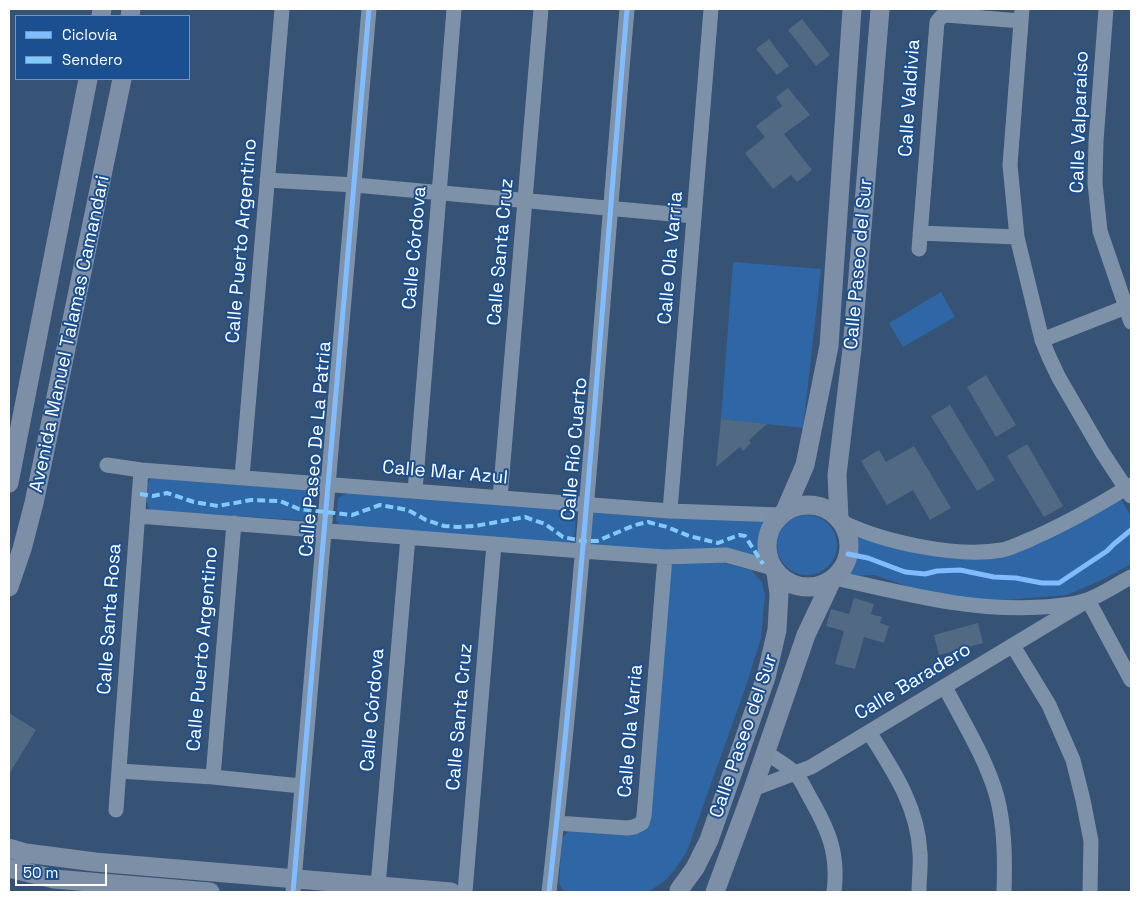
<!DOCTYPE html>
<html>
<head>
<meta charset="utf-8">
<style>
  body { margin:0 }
  #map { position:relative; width:1140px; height:901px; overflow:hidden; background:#365274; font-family:"Space Grotesk",sans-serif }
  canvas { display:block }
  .frame { position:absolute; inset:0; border:10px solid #fff; pointer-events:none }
  .legend { position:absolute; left:15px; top:15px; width:175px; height:65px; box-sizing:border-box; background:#1b4f8f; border:1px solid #7695bc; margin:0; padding:6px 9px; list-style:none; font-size:15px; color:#fff }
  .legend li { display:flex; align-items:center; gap:10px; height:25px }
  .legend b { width:25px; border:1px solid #7695bc }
  .scale { position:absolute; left:15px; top:864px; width:92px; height:22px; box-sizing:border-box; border:2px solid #fff; border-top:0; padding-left:6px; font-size:15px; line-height:18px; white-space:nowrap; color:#fff; -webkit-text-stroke:4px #1b4f8f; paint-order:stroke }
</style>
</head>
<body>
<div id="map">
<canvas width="1140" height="901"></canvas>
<div class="frame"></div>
<ul class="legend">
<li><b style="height:6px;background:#80bcff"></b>Ciclovía</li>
<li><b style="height:6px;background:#80caff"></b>Sendero</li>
</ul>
<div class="scale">50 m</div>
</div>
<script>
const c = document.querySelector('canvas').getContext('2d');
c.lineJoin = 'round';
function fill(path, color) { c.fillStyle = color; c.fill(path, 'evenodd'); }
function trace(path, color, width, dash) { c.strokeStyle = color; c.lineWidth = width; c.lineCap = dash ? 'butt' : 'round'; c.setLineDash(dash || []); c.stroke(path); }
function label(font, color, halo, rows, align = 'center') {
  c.font = font + ' "Space Grotesk",sans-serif'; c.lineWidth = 4; c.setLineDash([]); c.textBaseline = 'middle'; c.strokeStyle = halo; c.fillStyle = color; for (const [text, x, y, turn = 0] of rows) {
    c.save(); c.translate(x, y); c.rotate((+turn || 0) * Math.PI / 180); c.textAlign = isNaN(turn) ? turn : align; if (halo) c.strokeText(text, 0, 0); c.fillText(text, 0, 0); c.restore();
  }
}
const green = new Path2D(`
  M 733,262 L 821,269 L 803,428 L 721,419 Z
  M 941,292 L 955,317 L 903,347 L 889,323 Z
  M 153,476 L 313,491 L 310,521 L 150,510 C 144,499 143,485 153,476 Z
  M 349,492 L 569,510 L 573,511 C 577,522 577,540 566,545 L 343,526 L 336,521 L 338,498 Z
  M 1120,498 L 1131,516 L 1131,564 L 1104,579 L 1067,595 L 992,601 L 933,595 L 874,575 L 849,576 C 856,562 858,551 856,535 L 994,557 L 1017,553 Z
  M 590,511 L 771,521 L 762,532 L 760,558 L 590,545 Z
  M777 545a30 30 0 1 1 60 0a30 30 0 1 1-60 0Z
  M 712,560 L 751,570 L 762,582 L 765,595 L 761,638 L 746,686 L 687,851 C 676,869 666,884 646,892 L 570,892 L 562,889 L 559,883 L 562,838 L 572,828 L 637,832 L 670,566 L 686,561 Z`);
const building = new Path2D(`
  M 802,19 L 830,55 L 816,66 L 788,30 Z
  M 769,39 L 789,66 L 777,75 L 756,49 Z
  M 788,88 L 810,115 L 784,134 L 812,170 L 797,182 L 791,175 L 773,189 L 745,153 L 765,137 L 756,126 L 782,106 L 776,97 Z
  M 986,375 L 1016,425 L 996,437 L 967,387 Z
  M 950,405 L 995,480 L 977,491 L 931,416 Z
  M 721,419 L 767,424 L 749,440 L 751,443 L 743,451 L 740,447 L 716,467 Z
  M 1027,444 L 1063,506 L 1044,517 L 1007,456 Z
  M 914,446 L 951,508 L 930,520 L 913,490 L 887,505 L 861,461 L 879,450 L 886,462 Z
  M 854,598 L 874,604 L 871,614 L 882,617 L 880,623 L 889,626 L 884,643 L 864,637 L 855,669 L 835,664 L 844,631 L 826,626 L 831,609 L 849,614 Z
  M 978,623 L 983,643 L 939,655 L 934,635 Z
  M 9,713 L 36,730 L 9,774 Z`);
const minor = new Path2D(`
  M 1022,9 L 1010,165 L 1017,237 L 1042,340 L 1049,357 L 1059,378 L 1102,452 L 1131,496
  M 1106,9 L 1096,141 L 1095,183 L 1100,231 L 1131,322
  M 267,180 L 355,185 L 694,216
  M 920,233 L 1017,237
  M 919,249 L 937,22 L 941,17 L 946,15 L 1021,21
  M 1042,340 L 1131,305
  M 107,465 L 141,470 L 670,511 L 780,515
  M 242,477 L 282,9
  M 415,491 L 454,9
  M 500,498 L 541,9
  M 670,511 L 711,9
  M 138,516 L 582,551 L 665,557 L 726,555 L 773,568
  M 842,522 C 883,542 956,558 1002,550 C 1012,548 1021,543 1031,539 C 1065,524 1099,505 1131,485
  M 835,578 C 903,593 971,612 1042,607 C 1057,606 1074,605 1087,600 C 1102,595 1117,584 1131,577
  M 1013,646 L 1049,705 L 1073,760 L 1083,800 L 1091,841 L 1090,892
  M 945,687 C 963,722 986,758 997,797 C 1005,828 1005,861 1004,892
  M 869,732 C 893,770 918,807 920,853 C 921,866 919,879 919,892
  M 766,753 C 776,759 786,765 795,773 C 801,779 805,789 809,796 C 828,829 839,853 834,892
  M 119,771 L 213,777 L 301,786
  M 213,777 L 234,523
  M 753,789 L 811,767 L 1088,600 L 1131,680
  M 116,810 L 141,470
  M 557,823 L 627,828 L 634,827 L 642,823 L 644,816 L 665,557
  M 378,886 L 408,537
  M 293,892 L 369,9
  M 465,892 L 494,544
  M 549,892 C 582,599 602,303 627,9`);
const major = new Path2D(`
  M 101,16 L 102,9
  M 130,16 L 131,9
  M 9,483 L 88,79
  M767 546a41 41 0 1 1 82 0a41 41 0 1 1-82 0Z
  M 785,511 L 805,465 L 829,346 L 852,9
  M 839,519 L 837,475 L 852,349 L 880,9
  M 9,587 L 22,549 L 34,503 L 122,79
  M 9,848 L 26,853 L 95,862 L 451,892
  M 9,868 L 54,879 L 210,892
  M 679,890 L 695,868 L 709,840 L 766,677 L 777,630 L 779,594 L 776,573
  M 715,892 L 753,789 L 806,635 L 832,580`);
const quiet = new Path2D(`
  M 140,494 L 153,496 L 167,493 L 194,502 L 218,506 L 251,500 L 280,501 L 299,509 L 352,515 L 380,505 L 408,510 L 426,520 L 444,526 L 459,527 L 475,526 L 525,517 L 545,524 L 563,537 L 582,541 L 597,541 L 635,525 L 648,522 L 667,527 L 689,536 L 718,543 L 739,535 L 745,536 L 763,564`);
const cycleway = new Path2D(`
  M 848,554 L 868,558 L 905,572 L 925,574 L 937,571 L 960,570 L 994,577 L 1016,578 L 1042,583 L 1059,583 L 1107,551 L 1114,544 L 1131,530
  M 293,892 L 369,9
  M 549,892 C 582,599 602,303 627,9`);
const streetNames = [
  ["Calle Valdivia",910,98,-86],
  ["Calle Valparaíso",1080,122,-88],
  ["Calle Puerto Argentino",242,241,-85],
  ["Calle Córdova",415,248,-85],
  ["Calle Santa Cruz",501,252,-85],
  ["Calle Ola Varria",671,258,-85],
  ["Calle Paseo del Sur",859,264,-85],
  ["Avenida Manuel Talamas Camandari",70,334,-78],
  ["Calle Paseo De La Patria",316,449,-85],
  ["Calle Río Cuarto",575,449,-85],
  ["Calle Mar Azul",445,473,5],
  ["Calle Santa Rosa",110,619,-86],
  ["Calle Puerto Argentino",203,649,-85],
  ["Calle Baradero",913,682,-31],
  ["Calle Córdova",373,710,-85],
  ["Calle Santa Cruz",460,717,-85],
  ["Calle Ola Varria",631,731,-85],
  ["Calle Paseo del Sur",744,736,-71]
];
fill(green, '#2f66a5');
fill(building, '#526984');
trace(minor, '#7d92a8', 15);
trace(major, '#7d8ea7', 19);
trace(quiet, '#80caff', 4, [8, 4]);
trace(cycleway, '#80bcff', 5);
label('19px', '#fff', '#1b4f8f', streetNames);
</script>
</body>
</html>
